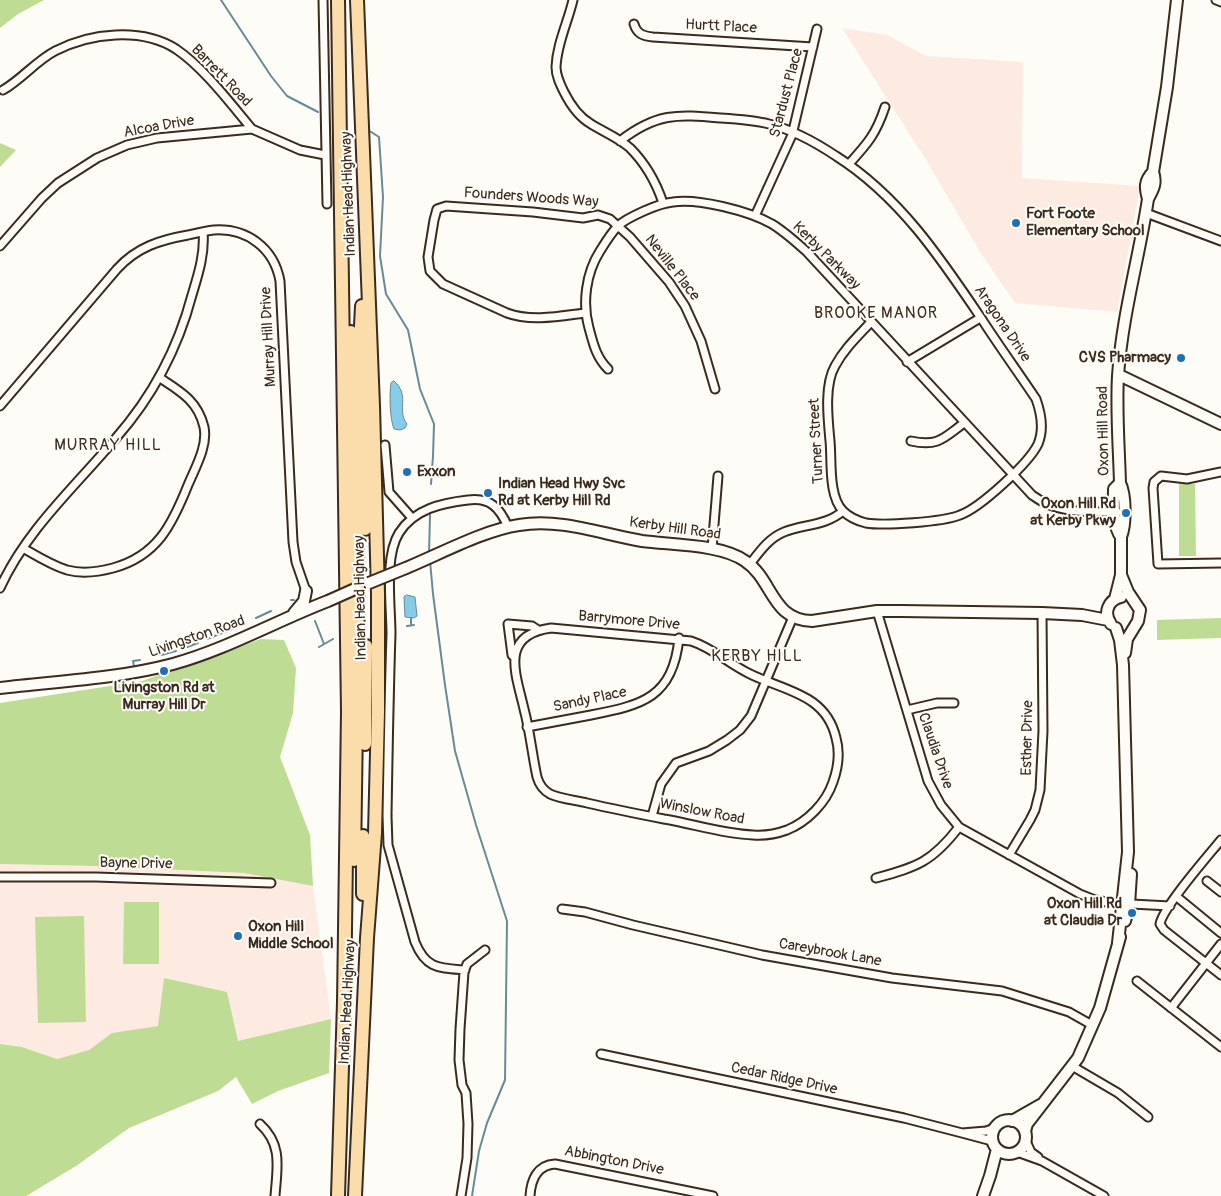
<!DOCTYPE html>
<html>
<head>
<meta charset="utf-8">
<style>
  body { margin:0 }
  canvas { display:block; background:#fdfcf7 }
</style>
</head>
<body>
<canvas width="1221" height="1196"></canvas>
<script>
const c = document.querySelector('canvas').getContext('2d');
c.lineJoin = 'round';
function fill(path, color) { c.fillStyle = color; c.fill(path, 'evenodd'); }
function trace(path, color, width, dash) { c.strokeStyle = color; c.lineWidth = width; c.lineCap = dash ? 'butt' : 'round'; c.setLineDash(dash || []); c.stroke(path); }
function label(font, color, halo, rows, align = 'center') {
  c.font = font + ' Pangolin,sans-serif'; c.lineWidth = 4; c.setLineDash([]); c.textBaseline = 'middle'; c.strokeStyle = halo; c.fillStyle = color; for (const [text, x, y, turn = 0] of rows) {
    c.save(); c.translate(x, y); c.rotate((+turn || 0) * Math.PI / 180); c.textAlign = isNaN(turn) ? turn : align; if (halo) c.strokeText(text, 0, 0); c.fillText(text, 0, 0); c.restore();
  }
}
const built = new Path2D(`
  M 842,28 L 887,35 L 926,56 L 1023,62 L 1022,178 L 1140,186 L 1117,312 L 1015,303 L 982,255 L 923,155 Z
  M 0,864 L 94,866 L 244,873 L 313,886 L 331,1019 L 237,1042 L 164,978 L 159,1026 L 112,1033 L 89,1050 L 57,1059 L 22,1047 L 0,1044 Z`);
const green = new Path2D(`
  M 0,0 L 44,0 L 18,14 L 0,28 Z
  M 0,143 L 16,150 L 0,167 Z
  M 1179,484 L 1195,484 L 1196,556 L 1179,556 Z
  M 1221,618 L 1221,638 L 1157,640 L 1157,620 Z
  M 261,639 L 284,640 L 296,668 L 293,713 L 280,757 L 310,835 L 313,886 L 244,873 L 94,866 L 0,864 L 0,703 L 142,681 Z
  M 124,902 L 159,902 L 159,964 L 123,964 Z
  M 84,916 L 86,1022 L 38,1023 L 35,917 Z
  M 164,978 L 227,992 L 238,1041 L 331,1019 L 329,1073 L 278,1091 L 252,1104 L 236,1077 L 218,1091 L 129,1128 L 76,1166 L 26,1196 L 0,1196 L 0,1044 L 22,1047 L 57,1059 L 89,1050 L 112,1033 L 158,1026 Z`);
const water = new Path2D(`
  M 394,381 C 411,396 396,409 407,424 L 405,428 L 400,430 L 394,429 C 390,420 389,394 391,383 Z
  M 407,595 L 415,597 L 417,616 L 414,618 L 405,617 L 404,597 Z`);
const stream = new Path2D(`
  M 221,0 L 271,76 L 287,96 L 318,112
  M 368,130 L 379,137 L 383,197 L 380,256 L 386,294 L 408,330 L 420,389 L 434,424 L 433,456 L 431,484
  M 429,554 L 430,515
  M 430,561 L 433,594 L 445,685 L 455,751 L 476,825 L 507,921 L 505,1080 L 487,1123 L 479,1151 L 472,1196
  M 291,600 L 294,600
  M 256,618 L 271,611
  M 315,621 L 324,644
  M 411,625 L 411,618
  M 240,626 L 245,623
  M 407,626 L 414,625
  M 207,639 L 232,629
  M 187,647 L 198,643
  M 319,647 L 333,639
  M 161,655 L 176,651
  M 134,666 L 133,661 L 140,660`);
const street = new Path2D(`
  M 323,0 L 327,204
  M 573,0 C 568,22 557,43 556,67 C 556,76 560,84 564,92 C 570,104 579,117 591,124 C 604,132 619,138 630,148 C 646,164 656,182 663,203
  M 1216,0 L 1221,2
  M 634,24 C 637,34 643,36 653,37 L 813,47
  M 3,90 C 22,79 36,61 55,51 C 90,33 141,27 176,49 C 204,68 230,103 252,129
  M 620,141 C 656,113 677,114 720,118 C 736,119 753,120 769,124 C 794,130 815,142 836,156 C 899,196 940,257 981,318 C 999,346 1018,372 1036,399 C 1041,413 1044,430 1038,444 C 1029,463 980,508 960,515 C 943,522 884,526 866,523 C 858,521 849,517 843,511 C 828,496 832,460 830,441 C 828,419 824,385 835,366 C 844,349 858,336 871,322
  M 849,164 C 868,143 876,134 885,107
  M 1146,213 L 1221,241
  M 755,216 L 792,135 L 817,29
  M 0,246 L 42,198 L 58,183 L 97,158 L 127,145 L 157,138 L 252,129 L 300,150 L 325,155
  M 585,313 C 561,316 531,322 507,313 L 443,284 L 430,271 L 428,257 L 434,220 L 437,209 L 446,206 L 533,212 L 583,218 L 598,215 L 610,219 L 630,237 L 669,282 L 685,306 L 701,341 L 715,389
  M 907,362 L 980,318
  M 608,369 C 596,357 593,343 589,328 C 582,303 586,273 600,251 C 605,243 611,233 618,226 C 624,220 635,215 644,211 C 653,207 662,203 673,202 C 698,198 749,211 772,224 C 785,232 796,242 807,252 L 1032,495 C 1057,514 1086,512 1117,512
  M 0,406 L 117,269 C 137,247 160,240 188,235 C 197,233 205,231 214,230 C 247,228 274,248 280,281 L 293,542 L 296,562 L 306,591
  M 911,441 C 938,447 944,438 964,423
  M 385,445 L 389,492 L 412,518
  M 1221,472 L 1187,479 L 1161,476 L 1154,482 L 1153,488 L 1158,564 L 1221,563
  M 23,548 C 37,556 51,565 67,570 C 82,574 98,572 113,568 C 157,556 172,525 188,485 C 195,468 208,446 204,427 C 198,401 180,391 160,378
  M 712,549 L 718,476
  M 750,564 C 760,551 769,538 784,532 C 804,524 826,526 843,511
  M 0,588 C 27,529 75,487 116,438 C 152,397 178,348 192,295 C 198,275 205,254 203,232
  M 877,611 L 928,781 L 941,805 L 959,827 L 1080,894 L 1095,900 L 1112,903 L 1170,906
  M 551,628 L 691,641 C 713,648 729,664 750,674 C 785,691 826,694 836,738 C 840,752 838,768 833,782 C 826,803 807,822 787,830 C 776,834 765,836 753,835 C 723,834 694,824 664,819 C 638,814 613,809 587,803 C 575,800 561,799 550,794 C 543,790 539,784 537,777 C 532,754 530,731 524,709 C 516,674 499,635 551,628 Z
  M 514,657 L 512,655 L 508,624 L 532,626 L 538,630
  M 907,710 L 937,703 L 954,703
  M 527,727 C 548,723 570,719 591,715 C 642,705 673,698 679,638
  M 652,816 L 661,784 L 676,763 L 709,751 L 727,740 L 740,730 L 751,716 L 793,617
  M 1221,840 C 1208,856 1163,907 1160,924 L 1164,930 L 1221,975
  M 1009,855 L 1030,820 L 1035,810 L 1040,790 L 1043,731 L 1042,613
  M 0,877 L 96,877 L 271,883
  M 876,878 C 917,867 932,862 959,827
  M 1207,881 L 1221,892
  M 1177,897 L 1221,933
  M 562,909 L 585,912 L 633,925 L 762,955 L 892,978 L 1002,991 L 1069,1012 L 1092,1025
  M 465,970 C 439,968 426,969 415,942 L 388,845 L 387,816 C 388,755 389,695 391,634 C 391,605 384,557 399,533 C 414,509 442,503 468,500 C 490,497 500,508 508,527
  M 1137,981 L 1221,1047
  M 1171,1008 L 1221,944
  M 601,1054 L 904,1118 L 962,1133
  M 1072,1066 L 1118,1093 L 1148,1117
  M 260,1124 C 283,1145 277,1168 275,1196
  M 1025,1139 L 1031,1152 L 1038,1157
  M 992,1141 L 962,1133 L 986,1131 L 995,1128
  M 1017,1152 L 1042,1161 L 1104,1196
  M 461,1196 L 467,1158 L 468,1124 L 466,1093 L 462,1085 L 459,1060 L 460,1029 L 464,972 L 467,964 L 485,950
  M 530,1196 C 531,1180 537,1165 555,1164 L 713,1196`);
const secondary = new Path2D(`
  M 1148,199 C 1145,188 1144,181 1153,172
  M 1119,375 L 1221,424
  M 1120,483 L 1114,489 C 1114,503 1112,525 1121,537
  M 406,568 C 440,554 484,530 519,525 C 561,518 601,534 642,541 C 672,545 721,544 745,561 C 773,579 771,620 812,621 L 877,611 L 901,611 L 1042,613 L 1082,615 L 1108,620
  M 1121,575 L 1128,592 L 1140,610 L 1138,621 L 1127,639 L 1125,653
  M 1115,599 L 1121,575 L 1121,537 C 1126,524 1126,495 1120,483 C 1119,447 1116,411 1118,376 C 1122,316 1139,258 1148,199 C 1153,190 1157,183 1153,172 L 1167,87 L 1177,0
  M 294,613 L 304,601 L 306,591
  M 1111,624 C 1103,613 1108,600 1121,597
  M 1116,628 L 1120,640 L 1123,665 L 1128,852 L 1118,943
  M 0,688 C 58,681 116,679 173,664 C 227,649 276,621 328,601
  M 1125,921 L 1129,905 L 1131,874
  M992 1137a17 17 0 1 1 34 0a17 17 0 1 1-34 0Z
  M 1012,1121 L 1040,1105
  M 1025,1131 L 1027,1124 L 1078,1058 L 1100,1008 L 1120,937
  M 983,1196 L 990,1176 L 997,1149`);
const highway = new Path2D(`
  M 362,306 L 361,326 L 365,529
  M 351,332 L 358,588 L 354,860
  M 365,744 L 366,646
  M 363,894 L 363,836
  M 338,1196 L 344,1002 L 348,711 L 338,0
  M 355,1196 L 367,938 L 375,833 L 378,712 L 378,594 L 373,406 L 357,0`);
const secondaryBridge = new Path2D(`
  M 369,583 L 406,568
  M 328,601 L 355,589`);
const markers = [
  [1016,223,5,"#1f6fb2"],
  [1181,358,5,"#1f6fb2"],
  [407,472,5,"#1f6fb2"],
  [488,493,5,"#1f6fb2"],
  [1126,513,5,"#1f6fb2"],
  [164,671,5,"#1f6fb2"],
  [1132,913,5,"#1f6fb2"],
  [238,936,5,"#1f6fb2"]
];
const streetNames = [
  ["Hurtt Place",721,27,3],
  ["Barrett Road",221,76,46],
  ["Stardust Place",787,93,-75],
  ["Alcoa Drive",159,127,-10],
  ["Indian Head Highway",349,194,-92],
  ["Founders Woods Way",531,198,4],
  ["Kerby Parkway",826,256,45],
  ["Neville Place",672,268,52],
  ["Aragona Drive",1002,324,56],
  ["Murray Hill Drive",269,337,-93],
  ["Oxon Hill Road",1104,431,-91],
  ["Turner Street",817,441,-93],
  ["Kerby Hill Road",675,529,8],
  ["Indian Head Highway",361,598,-91],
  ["Barrymore Drive",629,621,5],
  ["Livingston Road",197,637,-19],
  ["Sandy Place",590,700,-12],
  ["Esther Drive",1028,738,-89],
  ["Claudia Drive",935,751,71],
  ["Winslow Road",702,812,11],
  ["Bayne Drive",136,864,1],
  ["Careybrook Lane",830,953,10],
  ["Indian Head Highway",348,1002,-87],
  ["Cedar Ridge Drive",784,1079,12],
  ["Abbington Drive",614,1161,11]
];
const poiNames = [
  ["Fort Foote",1026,214],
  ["Elementary School",1026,231],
  ["CVS Pharmacy",1171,358,"right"],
  ["Exxon",417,472],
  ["Indian Head Hwy Svc",498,484],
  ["Rd at Kerby Hill Rd",498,501],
  ["Oxon Hill Rd",1116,504,"right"],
  ["at Kerby Pkwy",1116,521,"right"],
  ["Livingston Rd at",164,688,"center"],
  ["Murray Hill Dr",164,705,"center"],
  ["Oxon Hill Rd",1122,904,"right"],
  ["at Claudia Dr",1122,921,"right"],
  ["Oxon Hill",248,927],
  ["Middle School",248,944]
];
const neighbourhoodNames = [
  ["BROOKE MANOR",876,314],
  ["MURRAY HILL",108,446],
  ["KERBY HILL",757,657]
];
fill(built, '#fdebe2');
fill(green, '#bfdc94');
fill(water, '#86cbe7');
trace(water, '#688b97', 1);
trace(stream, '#688b97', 2);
trace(street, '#3b2a1e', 11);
trace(secondary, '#3b2a1e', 14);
trace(highway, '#3b2a1e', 16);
trace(street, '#fdfcf7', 7);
trace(secondary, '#fdfcf7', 10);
trace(highway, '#fbddab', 12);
trace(secondaryBridge, '#3b2a1e', 14, []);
trace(secondaryBridge, '#fdfcf7', 10);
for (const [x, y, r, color] of markers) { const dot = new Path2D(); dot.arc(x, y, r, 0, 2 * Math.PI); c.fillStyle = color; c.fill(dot); trace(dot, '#fdfcf7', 2); }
label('15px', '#3b2a1e', '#fdfcf7', streetNames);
label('bold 15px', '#3b2a1e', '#fdfcf7', poiNames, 'left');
c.letterSpacing = '1px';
label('16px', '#3b2a1e', '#fdfcf7', neighbourhoodNames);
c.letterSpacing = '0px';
</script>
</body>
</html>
